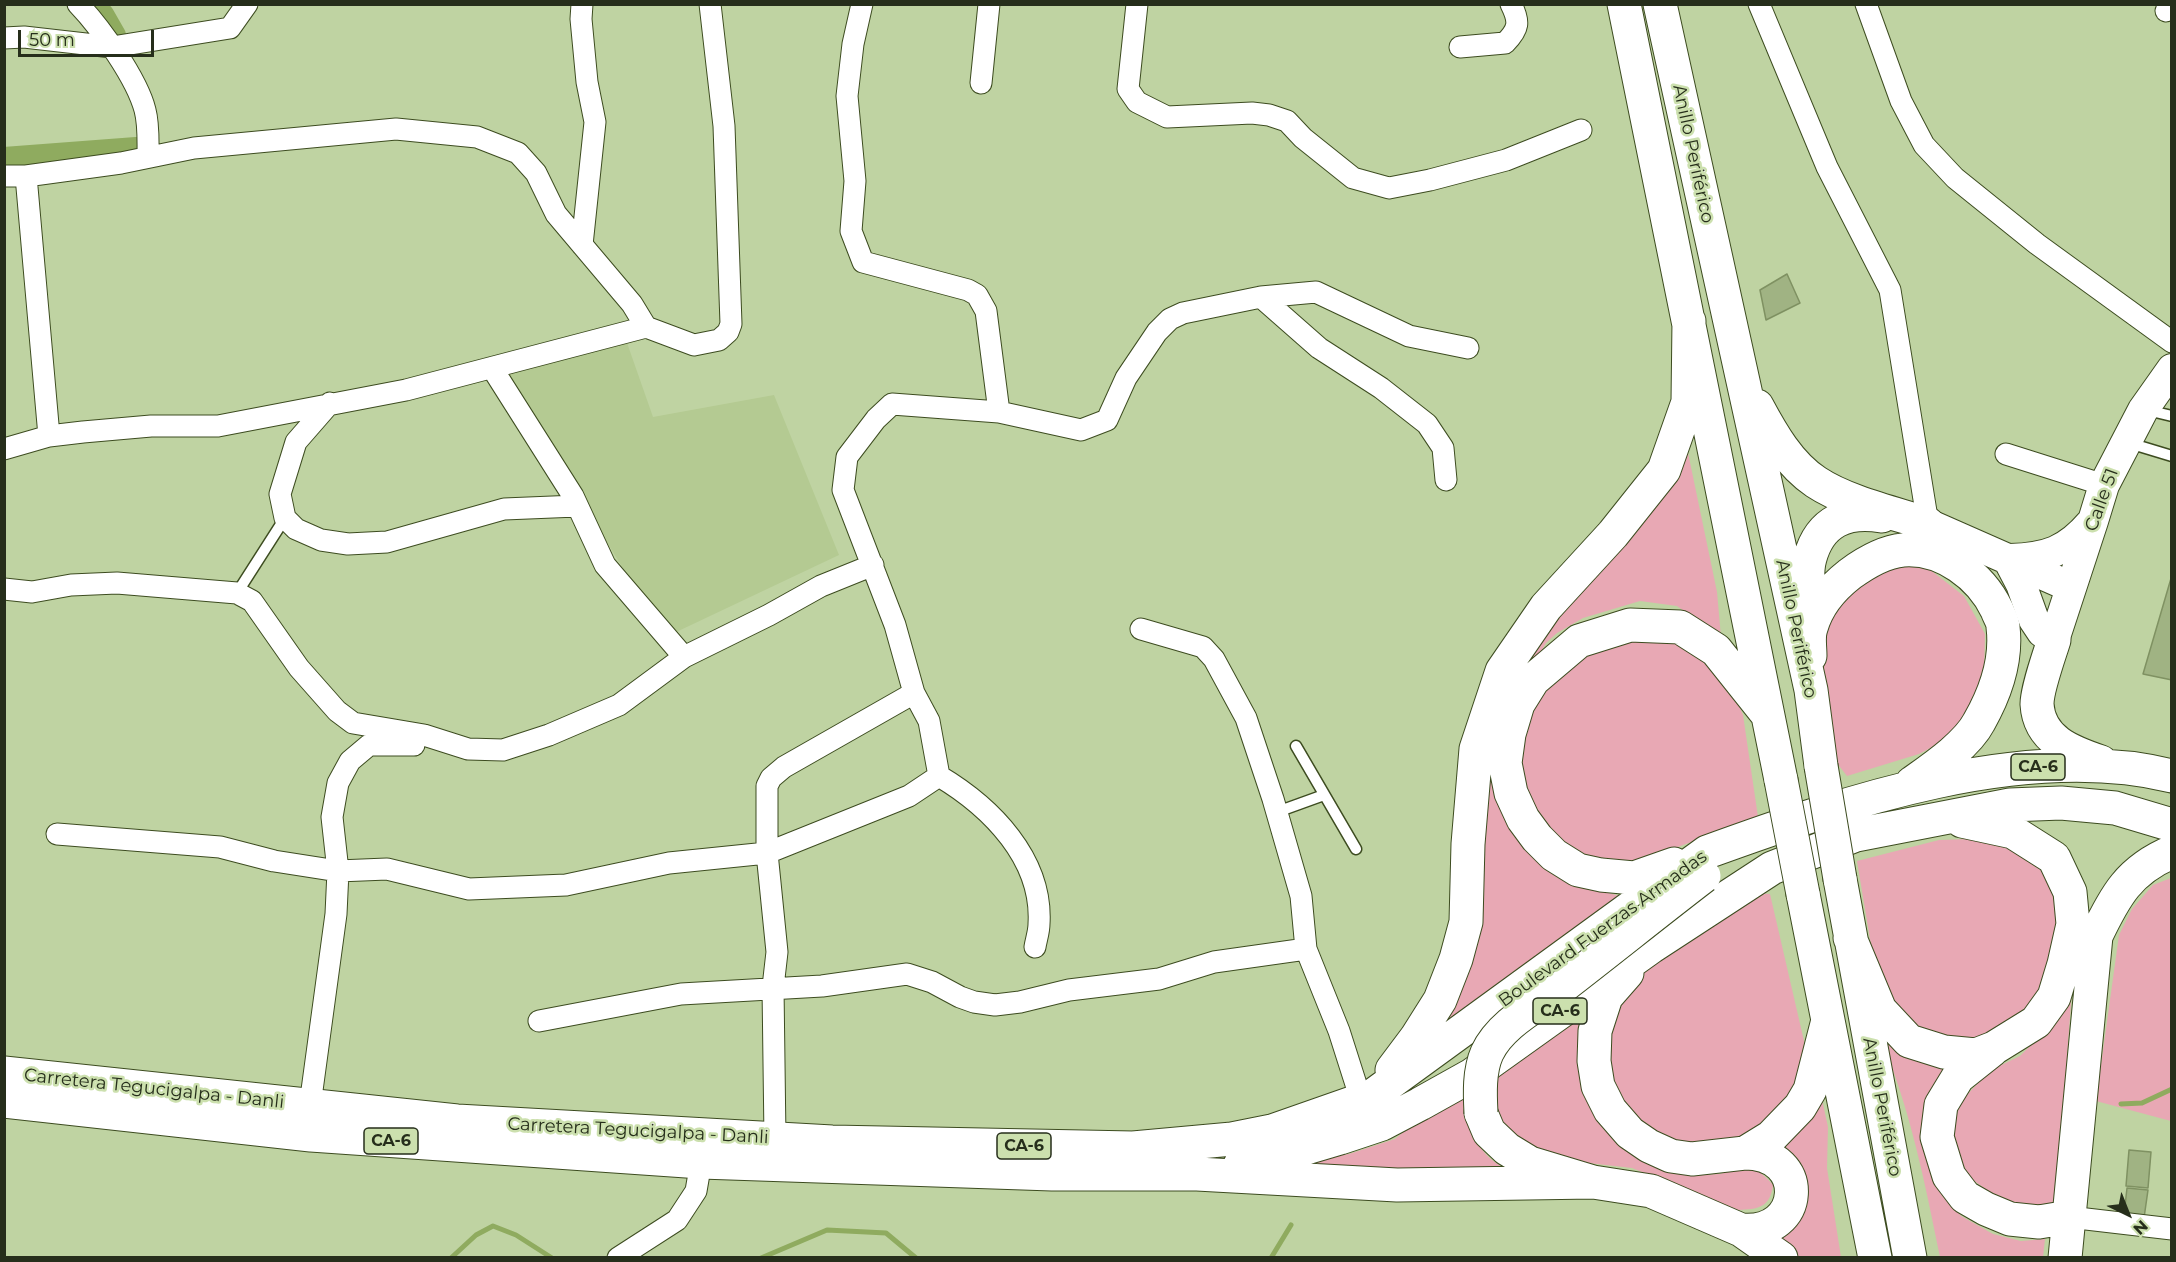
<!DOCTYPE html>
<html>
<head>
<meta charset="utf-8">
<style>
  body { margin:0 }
  #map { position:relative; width:2176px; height:1262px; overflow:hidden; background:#bfd3a2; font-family:Montserrat,sans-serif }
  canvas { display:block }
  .frame { position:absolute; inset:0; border:6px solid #262e1b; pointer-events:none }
  .north { position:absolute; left:2098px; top:1184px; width:60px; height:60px; -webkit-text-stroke:4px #cce0ae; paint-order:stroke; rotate:137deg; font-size:16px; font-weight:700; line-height:24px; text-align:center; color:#262e1b }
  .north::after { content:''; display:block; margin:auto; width:21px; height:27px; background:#262e1b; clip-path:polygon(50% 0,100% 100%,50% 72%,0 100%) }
  .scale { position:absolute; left:18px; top:30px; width:136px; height:27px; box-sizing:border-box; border:3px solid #262e1b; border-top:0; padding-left:8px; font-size:18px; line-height:21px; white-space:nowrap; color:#262e1b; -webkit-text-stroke:4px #cce0ae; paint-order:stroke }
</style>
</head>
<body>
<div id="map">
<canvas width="2176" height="1262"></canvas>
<div class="frame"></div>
<div class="north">N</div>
<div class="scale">50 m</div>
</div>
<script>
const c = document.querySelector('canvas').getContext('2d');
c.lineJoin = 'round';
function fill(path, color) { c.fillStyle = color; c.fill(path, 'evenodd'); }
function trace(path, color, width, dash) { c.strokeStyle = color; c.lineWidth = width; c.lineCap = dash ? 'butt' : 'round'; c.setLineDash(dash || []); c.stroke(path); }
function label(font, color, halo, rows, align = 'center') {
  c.font = font + ' Montserrat,sans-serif'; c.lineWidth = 5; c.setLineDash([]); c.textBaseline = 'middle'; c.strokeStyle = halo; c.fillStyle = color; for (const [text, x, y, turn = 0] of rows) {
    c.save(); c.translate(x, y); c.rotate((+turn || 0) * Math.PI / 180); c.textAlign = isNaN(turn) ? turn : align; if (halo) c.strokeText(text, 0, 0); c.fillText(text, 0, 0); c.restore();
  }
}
const built = new Path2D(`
  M 626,340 L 653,417 L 774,395 L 839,555 L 672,634 L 624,570 L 505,375 Z`);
const green = new Path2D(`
  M 1687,448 L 1717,592 L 1721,637 L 1677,606 L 1640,601 L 1583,618 L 1557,633 L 1546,643 L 1501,720 L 1495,761 L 1499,801 L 1524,847 L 1566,882 L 1624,897 L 1427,1044 L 1449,1001 L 1465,953 L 1475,909 L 1480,793 L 1486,741 L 1492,714 L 1516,675 L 1570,603 L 1656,504 Z
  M 1893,563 L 1929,569 L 1964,596 L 1985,634 L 1984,676 L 1975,709 L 1951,737 L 1919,754 L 1847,776 L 1833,758 L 1821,639 L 1831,601 Z
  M 1621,635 L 1683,641 L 1728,680 L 1743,715 L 1758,817 L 1627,866 L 1555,849 L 1523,799 L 1521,768 L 1527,718 L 1561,665 Z
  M 1970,839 L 2024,850 L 2049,873 L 2060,911 L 2044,984 L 2032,1008 L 1977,1041 L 1920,1031 L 1894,1008 L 1877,981 L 1857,861 L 1939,840 Z
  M 2171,878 L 2171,1121 L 2096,1101 L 2119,935 L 2132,909 L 2153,885 Z
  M 1754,893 L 1770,894 L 1804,1041 L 1803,1075 L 1761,1135 L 1678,1149 L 1632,1120 L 1604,1062 L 1609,1019 L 1644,970 Z
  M 2072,990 L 2056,1204 L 2029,1208 L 2001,1200 L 1970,1178 L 1954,1147 L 1953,1120 L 1965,1097 L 1989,1071 L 2020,1056 L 2047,1029 Z
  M 1600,992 L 1580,1069 L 1690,1174 C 1700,1174 1710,1175 1719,1174 C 1747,1169 1751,1160 1773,1185 C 1770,1208 1758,1209 1738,1210 L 1632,1168 L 1562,1160 L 1500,1135 L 1486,1078 Z
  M 1880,1037 L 1961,1063 L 1938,1188 L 1961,1216 L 1993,1234 L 2021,1241 L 2045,1239 L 2043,1257 L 1940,1257 C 1925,1183 1910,1107 1880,1037 Z
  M 1464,1091 C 1464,1120 1474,1149 1499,1165 C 1509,1171 1520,1175 1530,1180 L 1283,1164 L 1293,1161 L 1349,1154 L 1395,1139 L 1414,1123 Z
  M 1821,1095 L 1828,1127 L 1827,1168 L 1841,1257 L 1795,1257 L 1774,1236 C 1795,1229 1812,1209 1804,1186 C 1800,1175 1786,1162 1778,1153 Z`);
const stream = new Path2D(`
  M 2121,1104 L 2142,1103 L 2172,1089
  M 451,1258 L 476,1235 L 493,1226 L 516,1235 L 552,1258
  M 761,1258 L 827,1230 L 886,1233 L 916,1258
  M 1271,1258 L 1291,1225`);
const canal = new Path2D(`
  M 93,4 L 104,14 L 116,35
  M 4,157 L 136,147`);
const building = new Path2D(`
  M 1787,274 L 1800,303 L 1766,320 L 1760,290 Z
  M 2172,575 L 2172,680 L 2143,674 Z
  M 2129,1150 L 2151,1152 L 2148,1188 L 2126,1186 Z
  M 2127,1188 L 2148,1190 L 2144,1218 L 2124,1215 Z`);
const lane = new Path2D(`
  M 2147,410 L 2172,416
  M 2129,443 L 2172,456
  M 237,593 L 285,518
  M 1296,746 L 1356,849
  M 1277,812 L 1324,795`);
const street = new Path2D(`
  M 78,4 C 101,28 137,79 145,110 C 149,125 148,142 148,157
  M 862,4 L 853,44 L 847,96 L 855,181 L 851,231 L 863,262 L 968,290 L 977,295 L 986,311 L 999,412
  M 1137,4 L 1128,89 L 1137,102 L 1167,117 L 1252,113 L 1269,115 L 1287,121 L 1303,138 L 1353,178 L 1389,188 L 1430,180 L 1506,160 L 1581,130
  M 1759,4 L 1827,167 L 1890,290 L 1928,524
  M 1866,4 L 1901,101 L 1924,145 L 1955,178 L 2037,244 L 2172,342
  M 2166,11 L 2172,6
  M 4,38 L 24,37 L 112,47 L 230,28 L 247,4
  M 1460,47 L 1505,43 C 1519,29 1520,22 1511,4
  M 981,83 L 989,4
  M 4,176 L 26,176 L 121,163 L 194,148 L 396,129 L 477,137 L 518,153 L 536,173 L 556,214 L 632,304 L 646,327
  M 26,176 L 49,436
  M 582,245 L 595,122 L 587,82 L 581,19 L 582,4
  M 1261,297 L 1319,348 L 1381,388 L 1427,424 L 1443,448 L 1446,480
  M 492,368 L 573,496 L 605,565 L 684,657
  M 330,403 L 296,442 L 280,494 L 285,518 L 296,529 L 321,540 L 348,544 L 387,542 L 504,509 L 577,506
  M 4,449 L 49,436 L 83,432 L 151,426 L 218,426 L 406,390 L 646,327 L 694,345 L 719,340 L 728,332 L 731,324 L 724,126 L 710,4
  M 2006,454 L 2104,485
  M 4,589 L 32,592 L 71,585 L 117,583 L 237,593 L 252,601 L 299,668 L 337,711 L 353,723 L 424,735 L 468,749 L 503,750 L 549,735 L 619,705 L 684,657 L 769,615 L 821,586 L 873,565
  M 1141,629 L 1203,647 L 1214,659 L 1246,718 L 1273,799 L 1301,896 L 1306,949 L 1339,1031 L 1361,1100
  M 57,834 L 220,847 L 274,861 L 338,871 L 387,869 L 469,889 L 566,885 L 669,863 L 767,853 L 909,796 L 939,776
  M 1035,947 C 1036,940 1039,932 1039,924 C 1043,859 991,807 939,776 L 929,721 L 914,693 L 895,625 L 843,490 L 847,457 L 876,419 L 892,404 L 999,412 L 1081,430 L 1107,420 L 1126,378 L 1157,332 L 1170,319 L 1183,313 L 1261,297 L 1316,292 L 1409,336 L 1468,348
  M 539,1021 L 681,994 L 822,986 L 907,974 L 932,982 L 960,997 L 974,1002 L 995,1005 L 1020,1002 L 1069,990 L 1159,979 L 1214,962 L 1306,949
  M 310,1116 L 310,1105 L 336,914 L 338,871 L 332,817 L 338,783 L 350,761 L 369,745 L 414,745
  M 775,1139 L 773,987 L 777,952 L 767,853 L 767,786 L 771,778 L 784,767 L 914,693
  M 2069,1217 L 2172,1229
  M 618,1258 L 677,1220 L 696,1191 L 701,1162`);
const secondary = new Path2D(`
  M 1928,524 L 2071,587
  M 2008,559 L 2021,584 L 2034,620 L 2042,632 L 2054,640 L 2093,521 L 2104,485 L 2143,410 L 2172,369
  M 2010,559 C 2047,558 2067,551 2091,523`);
const highway = new Path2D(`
  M 1624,4 L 1781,780
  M 1660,4 L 1811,690 L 1821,766
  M 1757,406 C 1772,434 1789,464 1816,482 C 1846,502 1894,513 1928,524
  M 1810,619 C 1809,602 1805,574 1810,558 C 1820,521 1847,510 1882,516
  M 2054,640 C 2049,656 2037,689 2037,704 C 2039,740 2071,752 2101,762
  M 1810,656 C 1810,647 1808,636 1811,628 C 1817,606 1832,588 1850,574 C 1865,563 1883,552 1903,550 C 1943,547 1981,576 1997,610 C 1999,616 2003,621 2003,627 C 2007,660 1995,694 1979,722 C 1967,745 1933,768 1912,783
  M 1674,864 L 1634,878 L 1601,875 L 1578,870 L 1554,855 L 1537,838 L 1523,819 L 1511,793 L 1505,763 L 1509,734 L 1518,704 L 1533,680 L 1579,641 L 1630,625 L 1680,627 L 1716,650 L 1767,714
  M 1840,879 L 1910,1258
  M 1803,894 L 1875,1258
  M 1850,938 L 1880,1010 L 1909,1041 L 1944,1052 L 1976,1055 L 1994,1048 L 2036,1022 L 2054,997 L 2064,964 L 2073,924 L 2070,892 L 2054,858 L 2013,832 L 1962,821
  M 1627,973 L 1606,997 L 1595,1031 L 1594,1061 L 1598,1086 L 1610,1110 L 1630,1133 L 1649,1146 L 1671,1156 L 1692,1159 L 1745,1153 L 1771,1137 L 1800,1107 L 1810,1090 L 1828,1020
  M 1992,1050 L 1958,1077 L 1941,1105 L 1937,1137 L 1949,1176 L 1965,1197 L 1986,1209 L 2010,1219 L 2039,1222 L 2069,1217
  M 1392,1070 L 1416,1038 L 1440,1000 L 1456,959 L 1466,922 L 1468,844 L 1476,749 L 1502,671 L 1546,607 L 1613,534 L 1664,470 L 1688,402 L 1689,321
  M 4,1073 L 457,1121 L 832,1142 L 1133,1148 L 1232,1139 L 1272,1131 L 1372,1096 L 1707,852 C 1845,802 2025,740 2172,776
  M 4,1101 L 311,1135 L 701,1162 L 1052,1174 L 1197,1174 L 1397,1185 L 1593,1182
  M 1481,1113 L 1489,1132 L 1507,1149 L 1530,1163 L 1593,1182 L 1651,1191 L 1741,1230 L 1781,1258
  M 1240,1165 L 1276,1157 L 1340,1138 L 1382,1124 L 1420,1104 L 1472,1075 L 1651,947 L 1772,868 L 1856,835 L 2010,805 L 2061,803 L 2115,808 L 2172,825
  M 1741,1230 C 1805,1236 1810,1153 1745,1153
  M 2065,1258 L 2096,936 C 2115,896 2129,870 2172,852`);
const highwayBridge = new Path2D(`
  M 1821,766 L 1840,879
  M 1781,780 L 1803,894
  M 1481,1113 C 1480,1094 1479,1071 1487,1053 C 1501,1023 1537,1006 1562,987 C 1610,950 1657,912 1704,876`);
const shields = [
  [2038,767,54],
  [1560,1011,54],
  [391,1141,54],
  [1024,1146,54]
];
const shieldNames = [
  ["CA-6",2038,767],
  ["CA-6",1560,1011],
  ["CA-6",391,1141],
  ["CA-6",1024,1146]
];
const streetNames = [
  ["Anillo Periférico",1693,154,78],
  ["Calle 51",2102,500,-70],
  ["Anillo Periférico",1796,629,78],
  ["Boulevard Fuerzas Armadas",1603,929,-36],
  ["Carretera Tegucigalpa - Danli",154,1089,6],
  ["Anillo Periférico",1882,1107,79],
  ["Carretera Tegucigalpa - Danli",638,1131,3]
];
fill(built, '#b4ca92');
fill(green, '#e8a8b4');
trace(stream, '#8fab5f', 5);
trace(canal, '#8fab5f', 20);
fill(building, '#a0b383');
trace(building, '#7f9162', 1.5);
trace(lane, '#3d4c20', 13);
trace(street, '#3d4c20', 23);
trace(secondary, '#3d4c20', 32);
trace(highway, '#3d4c20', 35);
trace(lane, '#fff', 10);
trace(street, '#fff', 21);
trace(secondary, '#fff', 30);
trace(highway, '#fff', 33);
trace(highwayBridge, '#3d4c20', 35, []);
trace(highwayBridge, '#fff', 33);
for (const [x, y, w] of shields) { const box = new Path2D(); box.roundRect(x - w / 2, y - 13, w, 26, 4.5); c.fillStyle = '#cce0ae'; c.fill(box); trace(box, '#262e1b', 1.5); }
label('bold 16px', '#262e1b', null, shieldNames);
label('18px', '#262e1b', '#cce0ae', streetNames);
</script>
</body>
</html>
